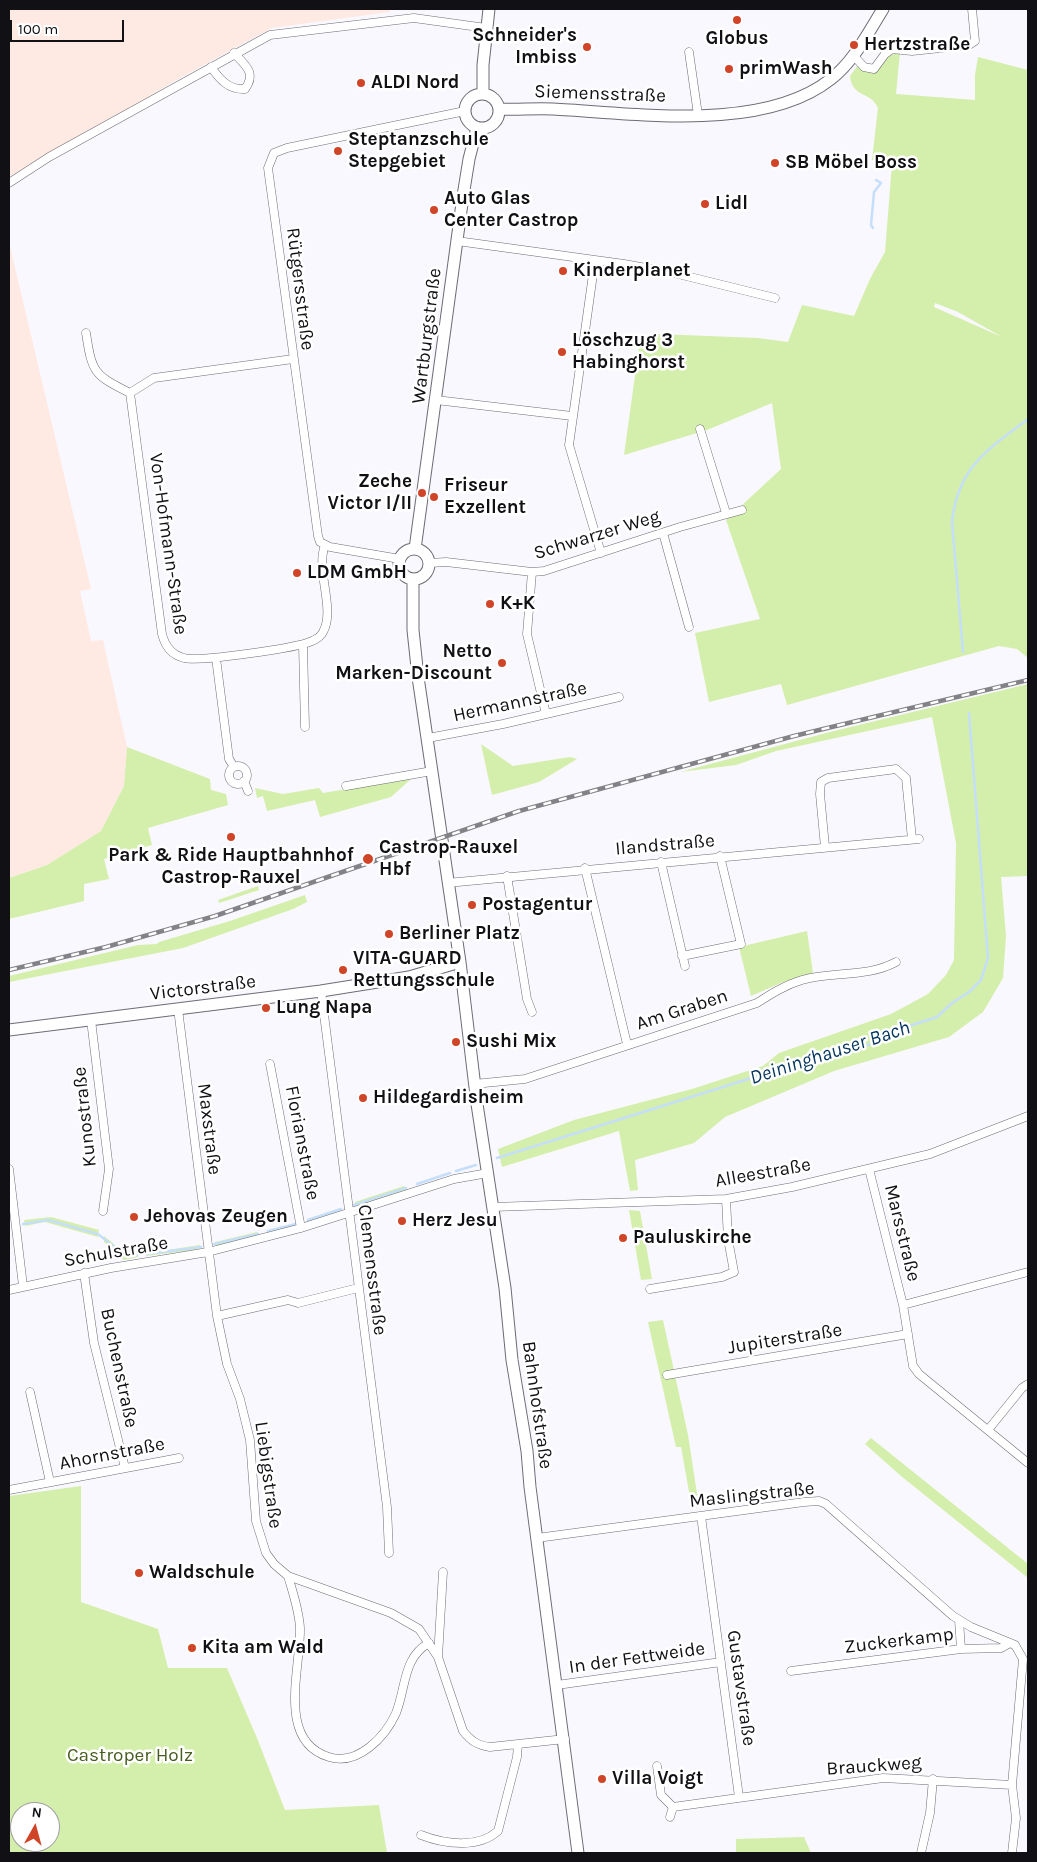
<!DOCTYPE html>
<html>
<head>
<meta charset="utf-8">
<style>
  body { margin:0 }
  #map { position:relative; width:1037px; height:1862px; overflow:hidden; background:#f9f8fe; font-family:Karla,sans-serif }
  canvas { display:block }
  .frame { position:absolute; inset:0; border:10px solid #111014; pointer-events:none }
  .north { position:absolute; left:10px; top:1802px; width:50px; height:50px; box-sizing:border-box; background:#fff; border:1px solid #a09fa1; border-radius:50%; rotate:7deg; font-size:14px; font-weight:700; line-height:20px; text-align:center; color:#111014 }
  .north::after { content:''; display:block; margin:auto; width:18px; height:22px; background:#d04527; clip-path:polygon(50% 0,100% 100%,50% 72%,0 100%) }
  .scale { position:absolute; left:10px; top:20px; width:114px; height:22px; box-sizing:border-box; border:2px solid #111014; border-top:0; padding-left:6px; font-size:15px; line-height:18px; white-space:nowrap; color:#111014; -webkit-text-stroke:4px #fff; paint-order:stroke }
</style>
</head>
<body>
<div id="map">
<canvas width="1037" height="1862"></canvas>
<div class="frame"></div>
<div class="north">N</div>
<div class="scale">100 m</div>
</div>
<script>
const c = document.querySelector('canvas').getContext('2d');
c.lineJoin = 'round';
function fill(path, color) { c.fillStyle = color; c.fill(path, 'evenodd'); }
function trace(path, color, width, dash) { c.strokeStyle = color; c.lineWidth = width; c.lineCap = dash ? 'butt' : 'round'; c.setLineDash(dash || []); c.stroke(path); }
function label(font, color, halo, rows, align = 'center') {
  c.font = font + ' Karla,sans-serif'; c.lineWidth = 5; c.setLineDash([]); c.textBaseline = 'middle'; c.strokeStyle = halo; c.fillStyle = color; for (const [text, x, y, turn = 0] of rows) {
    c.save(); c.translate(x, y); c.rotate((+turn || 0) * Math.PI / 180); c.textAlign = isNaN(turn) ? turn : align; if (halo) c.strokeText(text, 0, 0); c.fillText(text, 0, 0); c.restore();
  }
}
const industrial = new Path2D(`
  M 9,9 L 390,9 L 390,12 L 272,28 L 182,77 L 9,178 Z
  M 9,242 L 91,589 L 80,591 L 91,641 L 103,640 L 127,747 L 124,786 L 101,831 L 47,865 L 9,878 Z`);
const green = new Path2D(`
  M 900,52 L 896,94 L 975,100 L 975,75 L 978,57 L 1028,70 L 1028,658 L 1017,649 L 999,646 L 787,705 L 781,684 L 709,702 L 695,633 L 760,619 L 726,520 L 781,469 L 772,403 L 707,430 L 624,455 L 639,347 L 653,349 L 657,334 L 758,338 L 788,342 L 802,305 L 854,316 L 870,279 L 885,252 L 892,164 L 872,160 L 878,108 C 871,91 852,98 850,76 L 858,65 L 867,72 L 875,73 L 889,56 ZM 935,303 L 958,312 L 1002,337 L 934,307 Z
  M 1028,684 L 1028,876 L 1001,877 L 1006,936 L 1003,978 L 983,1012 L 949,1037 L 834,1071 L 725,1117 L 694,1143 L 635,1160 L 638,1190 L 630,1191 L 619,1131 L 502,1167 L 498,1149 L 574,1120 L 692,1089 L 763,1066 L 779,1053 L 891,1014 L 928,994 L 946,975 L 954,960 L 956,843 L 932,717 L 776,751 L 736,765 L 680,772 L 830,732 Z
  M 481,744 L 513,766 L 570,757 L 577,759 L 539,782 L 492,795 Z
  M 127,747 L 210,779 L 211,790 L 226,794 L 228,805 L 148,828 L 152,845 L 104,859 L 109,879 L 84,884 L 84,901 L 9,919 L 9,878 L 47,865 L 101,831 L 124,786 Z
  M 412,778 L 391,797 L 320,817 L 315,800 L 267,811 L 263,796 L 257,798 L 255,788 L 283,794 L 319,788 L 323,793 Z
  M 258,886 L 259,890 L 219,903 L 218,900 Z
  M 305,895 L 307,902 L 293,909 L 183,948 L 9,982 L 9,976 L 138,945 L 157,944 L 159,942 L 230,921 Z
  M 807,931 L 813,973 L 781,983 L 751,996 L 739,947 Z
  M 404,1186 L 407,1190 L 363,1205 L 356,1205 L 355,1202 Z
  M 629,1210 L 640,1211 L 652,1279 L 641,1280 Z
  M 51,1217 L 99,1230 L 98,1237 L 45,1222 L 25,1226 L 24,1220 Z
  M 257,1232 L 259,1236 L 221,1245 L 216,1245 L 215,1242 Z
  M 104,1236 L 126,1254 L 138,1253 L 138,1257 L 124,1260 L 104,1242 Z
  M 200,1245 L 201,1248 L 195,1250 L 146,1256 L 147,1253 Z
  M 663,1320 L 688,1435 L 699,1507 L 692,1508 L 681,1447 L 676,1447 L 648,1322 Z
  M 871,1438 L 1028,1564 L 1028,1578 L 901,1476 L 865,1444 Z
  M 81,1486 L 81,1602 L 158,1629 L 168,1668 L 227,1668 L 257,1738 L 285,1810 L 379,1805 L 387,1853 L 9,1853 L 9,1496 ZM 20,1812 L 50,1812 L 50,1842 L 20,1842 Z
  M 804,1837 L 811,1853 L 736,1853 L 736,1839 Z`);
const stream = new Path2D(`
  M 873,228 L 871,225 L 874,192 L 881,183 L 876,180
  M 963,652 L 952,522 C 958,467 987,450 1028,419
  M 497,1158 L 834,1052 L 881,1042 L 912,1025 L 937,1017 L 952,1003 L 969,992 L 981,980 L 988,958 L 969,713
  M 456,1171 L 476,1165
  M 417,1184 L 450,1173
  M 354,1205 L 406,1188
  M 308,1220 L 341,1209
  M 23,1224 L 48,1220 L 98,1234 L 127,1257 L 137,1255
  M 268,1231 L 296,1224
  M 214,1244 L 258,1234
  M 146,1254 L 201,1247`);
const street = new Path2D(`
  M 689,52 L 698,115
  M 854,56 L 864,67 L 874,69 L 885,54 L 892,49 L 912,51 L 969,45 L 975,41 L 972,9
  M 211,67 C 220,80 229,90 245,89 C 257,73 245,65 234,53
  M 9,183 L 49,157 L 270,35 L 414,18 L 486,28
  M 457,241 L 624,264 L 674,273 L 775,298
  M 595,260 L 569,445 L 601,553
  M 86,333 C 92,373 94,375 130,393
  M 293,359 L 154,378 L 130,393 L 162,634 C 165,646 172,655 184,658 C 198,662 298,648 312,641 C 317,639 321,636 323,632 C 336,609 315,571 325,545
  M 436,400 L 572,416
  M 700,429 L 726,513
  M 663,533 L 689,627
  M 400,559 L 330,547 L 320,542 L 318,536 L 268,168 L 274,153 L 287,148 L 465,111
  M 430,563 L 446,562 L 532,572 L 544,571 L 680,527 L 742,510
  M 532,572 L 527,634 L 546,714
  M 303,645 L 305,727
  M 216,658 L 229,759 L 234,767
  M 428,738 L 503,724 L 619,697
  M229 775a9 9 0 1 1 18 0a9 9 0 1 1-18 0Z
  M 244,781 L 248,791
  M 346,786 L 432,771
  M 825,847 L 820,794 L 821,782 L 828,778 L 896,769 L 906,778 L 912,839
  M 661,862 L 685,966
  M 585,868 L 627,1044
  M 507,876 L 527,999 L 532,1012
  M 447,883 L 919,839
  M 682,956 L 741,944 L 720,856
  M 321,991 L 387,1507 L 389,1553
  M 178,1009 L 217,1316 L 227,1364 L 240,1399 L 250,1440 L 256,1521 L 266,1553 L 274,1564 L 288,1576 L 391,1613 L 419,1629 L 438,1657 L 463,1731 C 471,1741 477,1745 490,1747 L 565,1739
  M 91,1020 L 109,1169 L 103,1211
  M 270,1064 L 301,1228
  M 474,1084 L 525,1079 L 757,1003 C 771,994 785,985 802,980 C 834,971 866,978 896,962
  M 9,1169 L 23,1286
  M 869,1169 L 903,1305 L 913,1366 L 919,1374 L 1028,1463
  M 493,1207 L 726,1199 L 792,1187 L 930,1154 L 1028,1116
  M 84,1273 L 94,1343 L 125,1468
  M 650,1289 L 722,1277 L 734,1272 L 728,1239 L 726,1199
  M 9,1290 L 111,1268 L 208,1252 L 301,1228 L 454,1179 L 488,1173
  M 903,1305 L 1028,1272
  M 217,1316 L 288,1300 L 298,1303 L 358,1288
  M 667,1375 L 908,1334
  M 30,1392 L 50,1482
  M 988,1430 L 1022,1388 L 1028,1384
  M 9,1490 L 179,1458
  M 701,1516 L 739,1797
  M 537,1538 L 804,1502 L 819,1501 L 826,1504 L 953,1616 L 971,1627 L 1015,1645 L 1023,1659 L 1012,1785 L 1016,1818 L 1012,1853
  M 288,1576 C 293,1593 299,1610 300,1628 C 301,1668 276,1741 329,1757 C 358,1766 385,1737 396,1713 C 406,1688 403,1657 429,1643
  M 959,1620 L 961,1649
  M 438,1657 L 443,1572
  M 791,1671 L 961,1649 L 1001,1648 L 1010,1643
  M 557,1685 L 721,1662
  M 657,1766 L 661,1795 L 673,1807 L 883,1778 L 1012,1785
  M 670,1817 L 673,1807
  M 421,1835 C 444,1844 478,1849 498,1831 L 517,1757 L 518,1744
  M 921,1853 L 930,1813 L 933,1779`);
const secondary = new Path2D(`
  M465 111a17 17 0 1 1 34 0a17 17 0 1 1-34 0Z
  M 483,94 L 483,65 L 489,9
  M 500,109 C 517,110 535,108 553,109 C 635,113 763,133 831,79 C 854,61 868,33 883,9
  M399 564a15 15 0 1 1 30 0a15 15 0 1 1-30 0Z
  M 415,549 L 463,196 L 469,159 L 477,128
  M 413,579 L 413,630 L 418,677 L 460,962 L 477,1104 L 505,1288 L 512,1360 L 527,1451 L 530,1487 L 578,1853
  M 9,1030 L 321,991 L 409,977 L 460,962`);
const rail = new Path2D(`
  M 9,970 L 106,947 L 215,916 L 519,811 L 794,736 L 1028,680`);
const markers = [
  [737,20,5,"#d04527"],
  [854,45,5,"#d04527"],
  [587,47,5,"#d04527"],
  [729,69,5,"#d04527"],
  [361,83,5,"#d04527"],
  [338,151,5,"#d04527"],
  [775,163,5,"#d04527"],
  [705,204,5,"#d04527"],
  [434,210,5,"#d04527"],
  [563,271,5,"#d04527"],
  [562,352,5,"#d04527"],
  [422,493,5,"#d04527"],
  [434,497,5,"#d04527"],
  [297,573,5,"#d04527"],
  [490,604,5,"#d04527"],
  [502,663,5,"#d04527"],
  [231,837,5,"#d04527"],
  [368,859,6,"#d04527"],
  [472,905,5,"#d04527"],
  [389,934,5,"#d04527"],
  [343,970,5,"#d04527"],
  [266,1008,5,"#d04527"],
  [456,1042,5,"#d04527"],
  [363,1098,5,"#d04527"],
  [134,1217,5,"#d04527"],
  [402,1221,5,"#d04527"],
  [623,1238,5,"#d04527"],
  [139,1573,5,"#d04527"],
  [192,1648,5,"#d04527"],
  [602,1779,5,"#d04527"]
];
const poiNames = [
  ["Schneider's",577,36,"right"],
  ["Imbiss",577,58,"right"],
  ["Globus",737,39,"center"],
  ["Hertzstraße",864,45],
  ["primWash",739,69],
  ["ALDI Nord",371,83],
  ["Steptanzschule",348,140],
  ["Stepgebiet",348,162],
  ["SB Möbel Boss",785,163],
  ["Auto Glas",444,199],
  ["Center Castrop",444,221],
  ["Lidl",715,204],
  ["Kinderplanet",573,271],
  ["Löschzug 3",572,341],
  ["Habinghorst",572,363],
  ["Zeche",412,482,"right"],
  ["Victor I/II",412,504,"right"],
  ["Friseur",444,486],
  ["Exzellent",444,508],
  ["LDM GmbH",307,573],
  ["K+K",500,604],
  ["Netto",492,652,"right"],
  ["Marken-Discount",492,674,"right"],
  ["Castrop-Rauxel",379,848],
  ["Hbf",379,870],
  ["Park & Ride Hauptbahnhof",231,856,"center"],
  ["Castrop-Rauxel",231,878,"center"],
  ["Postagentur",482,905],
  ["Berliner Platz",399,934],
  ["VITA-GUARD",353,959],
  ["Rettungsschule",353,981],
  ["Lung Napa",276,1008],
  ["Sushi Mix",466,1042],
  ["Hildegardisheim",373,1098],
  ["Jehovas Zeugen",144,1217],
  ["Herz Jesu",412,1221],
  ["Pauluskirche",633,1238],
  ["Waldschule",149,1573],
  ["Kita am Wald",202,1648],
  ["Villa Voigt",612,1779]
];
const streetNames = [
  ["Siemensstraße",600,94,2],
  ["Rütgersstraße",300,289,83],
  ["Wartburgstraße",427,336,-83],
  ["Schwarzer Weg",597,535,-17],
  ["Von-Hofmann-Straße",168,544,82],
  ["Hermannstraße",520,702,-12],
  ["Ilandstraße",665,845,-5],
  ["Victorstraße",203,988,-7],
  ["Am Graben",682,1010,-18],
  ["Kunostraße",85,1117,-96],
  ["Maxstraße",209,1129,83],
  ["Florianstraße",302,1143,79],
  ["Alleestraße",763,1173,-10],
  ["Marsstraße",902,1233,76],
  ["Schulstraße",116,1252,-10],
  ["Clemensstraße",372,1270,83],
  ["Jupiterstraße",785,1339,-9],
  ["Buchenstraße",119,1368,78],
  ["Bahnhofstraße",537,1405,82],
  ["Ahornstraße",112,1454,-11],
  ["Liebigstraße",268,1475,82],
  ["Maslingstraße",752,1495,-6],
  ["Zuckerkamp",899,1641,-7],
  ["In der Fettweide",637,1658,-8],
  ["Gustavstraße",741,1688,82],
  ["Brauckweg",874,1766,-4]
];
const parkNames = [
  ["Castroper Holz",130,1756]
];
const waterNames = [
  ["Deininghauser Bach",830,1053,-18]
];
fill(industrial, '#feeae3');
fill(green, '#d4eeab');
trace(stream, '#c5defa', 2.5);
trace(street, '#6d6c75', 9);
trace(secondary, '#6d6c75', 13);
trace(street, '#fff', 8);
trace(secondary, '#fff', 11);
trace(rail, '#838287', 4.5);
trace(rail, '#fff', 2.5, [8]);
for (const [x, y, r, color] of markers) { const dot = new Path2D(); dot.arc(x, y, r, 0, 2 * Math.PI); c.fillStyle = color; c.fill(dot); trace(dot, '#fff', 2); }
label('bold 19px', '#111014', '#fff', poiNames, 'left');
label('19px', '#111014', '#fff', streetNames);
label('19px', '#485d20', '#fff', parkNames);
label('italic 20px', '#05355f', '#fff', waterNames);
</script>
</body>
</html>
